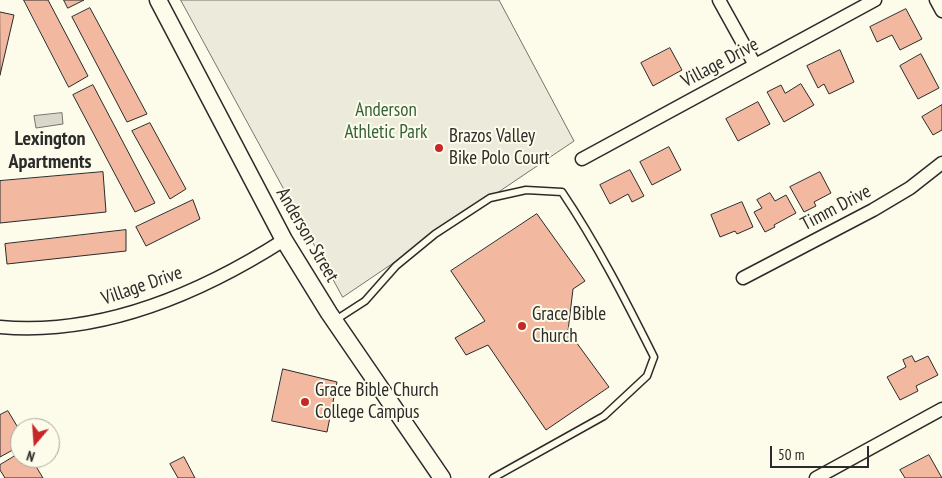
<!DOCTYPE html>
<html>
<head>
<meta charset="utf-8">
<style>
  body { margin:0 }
  #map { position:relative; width:942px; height:478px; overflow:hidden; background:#fdfbea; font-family:"PT Sans Narrow",sans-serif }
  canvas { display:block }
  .north { position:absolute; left:10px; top:418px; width:50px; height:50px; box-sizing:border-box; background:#fdfbea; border:1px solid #a9a89e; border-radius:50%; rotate:198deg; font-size:14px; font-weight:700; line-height:20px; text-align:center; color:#2b2b2b }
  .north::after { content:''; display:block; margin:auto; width:18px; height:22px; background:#c62828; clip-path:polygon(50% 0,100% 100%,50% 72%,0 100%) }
  .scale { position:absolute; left:770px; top:446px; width:99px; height:22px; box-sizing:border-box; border:2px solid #2b2b2b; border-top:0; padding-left:6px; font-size:15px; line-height:18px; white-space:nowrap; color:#2b2b2b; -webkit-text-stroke:4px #fdfbea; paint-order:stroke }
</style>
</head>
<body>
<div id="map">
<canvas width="942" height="478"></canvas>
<div class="north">N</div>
<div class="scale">50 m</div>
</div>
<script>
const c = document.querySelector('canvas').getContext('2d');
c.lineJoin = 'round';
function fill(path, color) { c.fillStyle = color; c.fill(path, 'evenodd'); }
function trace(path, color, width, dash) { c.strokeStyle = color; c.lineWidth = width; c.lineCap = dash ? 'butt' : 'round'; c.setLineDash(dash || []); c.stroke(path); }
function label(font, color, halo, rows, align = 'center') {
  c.font = font + ' "PT Sans Narrow",sans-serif'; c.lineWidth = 4; c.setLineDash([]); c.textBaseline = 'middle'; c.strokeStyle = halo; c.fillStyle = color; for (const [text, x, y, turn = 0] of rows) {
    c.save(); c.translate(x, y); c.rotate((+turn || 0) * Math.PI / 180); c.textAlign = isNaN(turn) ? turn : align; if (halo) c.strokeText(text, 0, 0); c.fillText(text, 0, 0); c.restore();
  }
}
const green = new Path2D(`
  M 181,0 L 499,0 L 574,141 L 343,297 Z`);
const water = new Path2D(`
  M 62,113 L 63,124 L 36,128 L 34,116 Z`);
const building = new Path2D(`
  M 24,0 L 48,0 L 88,76 L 69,87 Z
  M 64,0 L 84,0 L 68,8 Z
  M 90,8 L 147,114 L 127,122 L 72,17 Z
  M 906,9 L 922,39 L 900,50 L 892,35 L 877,42 L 870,27 Z
  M 0,12 L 14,15 L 0,75 Z
  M 670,48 L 682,70 L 653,86 L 641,63 Z
  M 840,50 L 854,82 L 829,94 L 824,84 L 818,88 L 807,66 Z
  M 921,54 L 939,88 L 918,99 L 900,66 Z
  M 801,84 L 814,105 L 784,122 L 767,92 L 781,85 L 785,93 Z
  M 93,85 L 155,203 L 135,212 L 73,95 Z
  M 758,102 L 770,124 L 738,141 L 726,119 Z
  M 942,105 L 942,130 L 933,135 L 922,117 Z
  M 150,123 L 186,189 L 170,199 L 132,131 Z
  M 669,147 L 681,170 L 652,185 L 640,162 Z
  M 630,170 L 644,196 L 632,202 L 628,194 L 610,204 L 600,185 Z
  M 103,172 L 106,212 L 0,223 L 0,181 Z
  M 820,172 L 831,193 L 814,202 L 816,206 L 804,212 L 790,187 Z
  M 770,193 L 775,201 L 786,195 L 796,213 L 774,225 L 775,227 L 765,232 L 754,212 L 762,208 L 757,200 Z
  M 193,200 L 200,219 L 146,246 L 136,227 Z
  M 742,202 L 753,227 L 737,234 L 735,231 L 720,237 L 711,215 Z
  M 537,214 L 585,281 L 573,289 L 568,331 L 609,387 L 546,430 L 488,345 L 466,355 L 455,338 L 485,321 L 451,271 Z
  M 126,230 L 126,251 L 7,264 L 5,244 Z
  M 912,356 L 915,362 L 928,356 L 938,375 L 916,386 L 918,391 L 900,400 L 887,377 L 906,367 L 903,360 Z
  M 283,369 L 337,382 L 327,432 L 272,421 Z
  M 8,411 L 20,431 L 20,446 L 0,457 L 0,415 Z
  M 20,453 L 20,458 L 31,458 L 43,478 L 5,478 L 0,470 L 0,465 Z
  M 929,455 L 942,478 L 905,478 L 900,470 Z
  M 184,457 L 195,478 L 178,478 L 170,464 Z`);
const lane = new Path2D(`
  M 334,321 L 365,301 L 396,266 L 435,234 L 490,198 L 526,190 L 562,192 C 597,244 626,301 654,357 L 647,376 L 604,416 L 493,478`);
const street = new Path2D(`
  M 719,0 L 755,65
  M 936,0 L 942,11
  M 582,159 L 875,0
  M 743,278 L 873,210 L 910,188 L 942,163
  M 0,327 C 101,336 201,293 284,240
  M 816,478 L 942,409`);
const secondary = new Path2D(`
  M 158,0 L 284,240 L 329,313 L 442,478`);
const markers = [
  [439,148,5,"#c62828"],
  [522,326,5,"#c62828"],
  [305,402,5,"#c62828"]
];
const streetNames = [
  ["Village Drive",720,63,-28],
  ["Timm Drive",836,208,-28],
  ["Anderson Street",307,235,60],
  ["Village Drive",142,286,-19]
];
const parkNames = [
  ["Anderson",386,111],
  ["Athletic Park",386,133]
];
const poiNames = [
  ["Brazos Valley",449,137],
  ["Bike Polo Court",449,159],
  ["Grace Bible",532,315],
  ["Church",532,337],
  ["Grace Bible Church",315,391],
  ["College Campus",315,413]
];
const neighbourhoodNames = [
  ["Lexington",50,139],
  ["Apartments",50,162]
];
fill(green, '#ecebdb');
trace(green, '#74746e', 1);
fill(water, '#d8d7c9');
trace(water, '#74746e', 1);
fill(building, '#f2b8a0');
trace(building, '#2b2b2b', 1);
trace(lane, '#2b2b2b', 9);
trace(street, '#2b2b2b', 15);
trace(secondary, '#2b2b2b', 19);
trace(lane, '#fdfbea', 6);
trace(street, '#fdfbea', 12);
trace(secondary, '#fdfbea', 16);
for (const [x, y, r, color] of markers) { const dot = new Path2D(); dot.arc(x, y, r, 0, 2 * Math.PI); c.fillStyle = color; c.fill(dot); trace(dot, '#fdfbea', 2); }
label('19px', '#2b2b2b', '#fdfbea', streetNames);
label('19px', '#34623c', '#fdfbea', parkNames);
label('19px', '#2b2b2b', '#fdfbea', poiNames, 'left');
label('bold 20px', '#2b2b2b', '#fdfbea', neighbourhoodNames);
</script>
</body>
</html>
